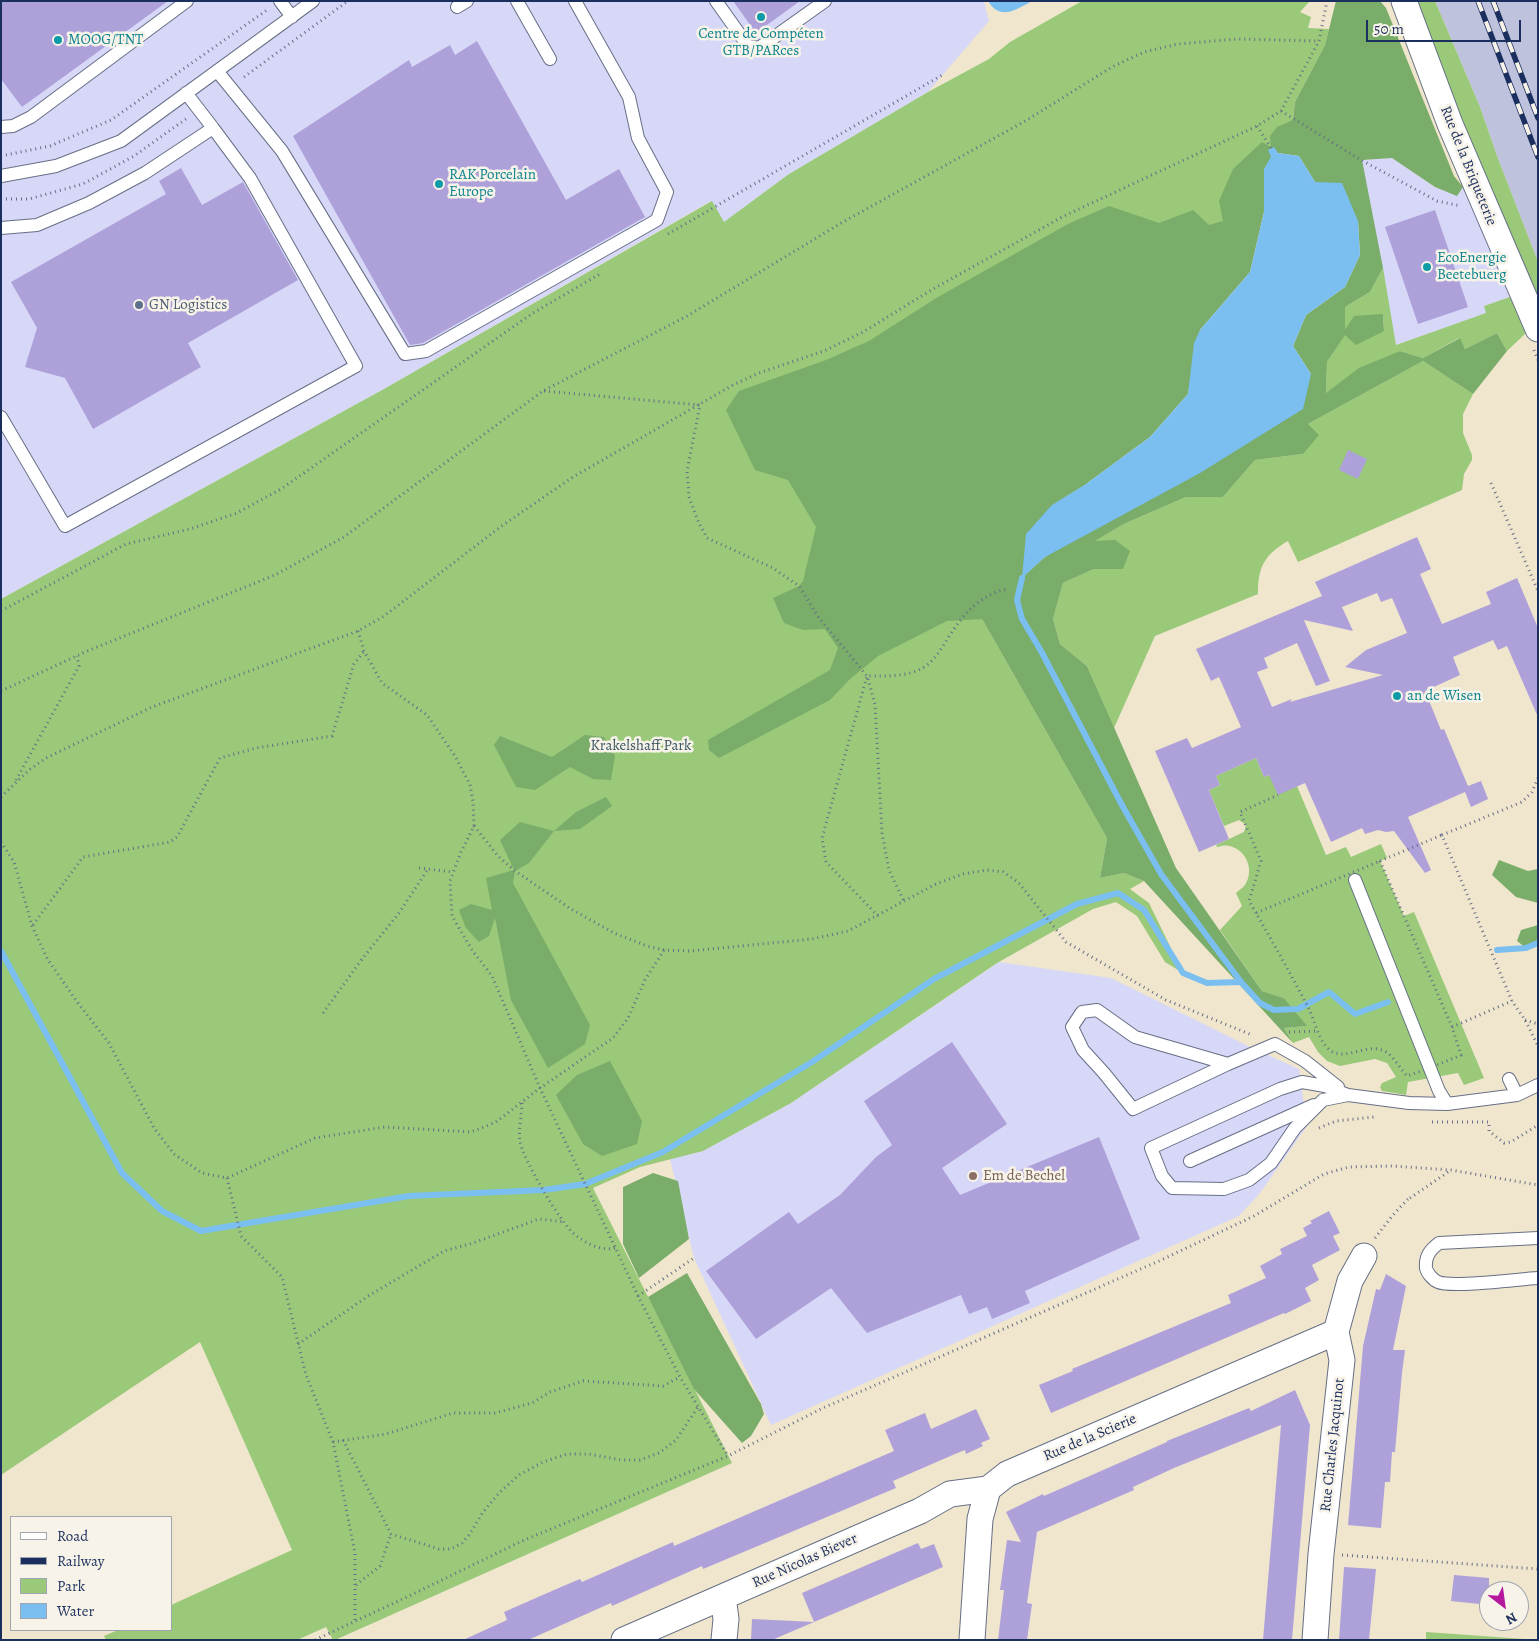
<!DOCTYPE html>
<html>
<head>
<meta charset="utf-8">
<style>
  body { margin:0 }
  #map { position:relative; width:1539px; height:1641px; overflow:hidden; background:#f0e6cd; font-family:Alegreya,serif }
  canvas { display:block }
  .frame { position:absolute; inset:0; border:2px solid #1b2f5e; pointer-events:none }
  .legend { position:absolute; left:10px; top:1516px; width:162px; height:115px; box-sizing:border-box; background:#f7f3e8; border:1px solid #9fa5b1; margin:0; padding:6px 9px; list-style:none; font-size:15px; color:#1b2f5e }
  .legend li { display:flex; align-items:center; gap:10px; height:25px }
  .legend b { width:25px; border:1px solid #9fa5b1 }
  .north { position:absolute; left:1479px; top:1581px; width:50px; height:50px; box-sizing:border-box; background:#f7f3e8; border:1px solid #9fa5b1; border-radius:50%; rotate:150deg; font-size:14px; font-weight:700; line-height:20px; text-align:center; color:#1b2f5e }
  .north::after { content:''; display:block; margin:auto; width:18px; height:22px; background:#b5179e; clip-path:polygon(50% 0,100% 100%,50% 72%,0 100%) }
  .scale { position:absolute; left:1366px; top:20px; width:155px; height:22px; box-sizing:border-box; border:2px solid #1b2f5e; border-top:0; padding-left:6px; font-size:15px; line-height:18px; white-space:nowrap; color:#1b2f5e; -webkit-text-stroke:4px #f7f3e8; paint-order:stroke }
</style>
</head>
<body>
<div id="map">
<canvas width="1539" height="1641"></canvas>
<div class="frame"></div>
<ul class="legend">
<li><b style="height:6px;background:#fff"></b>Road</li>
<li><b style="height:6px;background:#1b2f5e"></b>Railway</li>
<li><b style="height:14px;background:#99c979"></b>Park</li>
<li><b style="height:14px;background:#7bbff1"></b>Water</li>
</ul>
<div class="north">N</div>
<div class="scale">50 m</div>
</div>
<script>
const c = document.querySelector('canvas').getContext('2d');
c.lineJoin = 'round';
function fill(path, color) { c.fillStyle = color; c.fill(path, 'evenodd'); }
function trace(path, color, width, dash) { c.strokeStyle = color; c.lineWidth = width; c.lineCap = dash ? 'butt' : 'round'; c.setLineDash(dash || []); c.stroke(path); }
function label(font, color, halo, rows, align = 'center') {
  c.font = font + ' Alegreya,serif'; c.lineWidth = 5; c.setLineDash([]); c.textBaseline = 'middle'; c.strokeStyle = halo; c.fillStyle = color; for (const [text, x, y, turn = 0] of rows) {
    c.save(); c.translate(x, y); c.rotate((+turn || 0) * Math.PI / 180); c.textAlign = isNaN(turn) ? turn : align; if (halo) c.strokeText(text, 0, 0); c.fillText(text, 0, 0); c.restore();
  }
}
const built = new Path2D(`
  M 1,1 L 984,1 L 989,21 L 928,92 L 789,174 L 724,222 L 711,201 L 384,389 L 1,599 Z
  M 1392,158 L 1435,187 L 1457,195 L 1463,187 L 1510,297 L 1484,306 L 1487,313 L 1396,345 L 1361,160 Z
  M 999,962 L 1111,978 L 1248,1046 L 1299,1069 L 1307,1126 L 1260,1193 L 1239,1216 L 771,1425 L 694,1258 L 670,1159 L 703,1151 L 791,1103 Z`);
const industrial = new Path2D(`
  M 1435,1 L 1538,1 L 1538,262 L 1497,156 L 1480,107 Z`);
const green = new Path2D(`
  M 1082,1 L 1310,1 L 1300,12 L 1311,17 L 1308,28 L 1329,29 L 1325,45 L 1295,102 L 1293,120 L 1045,557 L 982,619 L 1107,838 L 1100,878 L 1124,873 L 1144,881 L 1130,889 L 1149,903 L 1183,973 L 1165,962 L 1137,916 L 1116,902 L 1093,909 L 997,963 L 791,1103 L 703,1151 L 640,1167 L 593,1188 L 732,1463 L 335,1640 L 333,1640 L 326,1627 L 297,1640 L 106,1640 L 104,1636 L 118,1630 L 171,1630 L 171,1605 L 292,1550 L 200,1342 L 1,1475 L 1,599 L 384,389 L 712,201 L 724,222 L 789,174 L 928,92 L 989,59 L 1010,42 Z
  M 1412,1 L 1435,1 L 1480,107 L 1497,156 L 1538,262 L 1538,302 L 1458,120 L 1459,111 Z
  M 1383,268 L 1396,345 L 1486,313 L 1484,306 L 1510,297 L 1526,333 L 1507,351 L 1497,333 L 1465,349 L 1459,338 L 1423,358 L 1400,351 L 1326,393 L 1327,362 L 1345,334 L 1384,331 L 1383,314 L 1345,332 L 1345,307 L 1370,292 Z
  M 1423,361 L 1473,394 L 1463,414 L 1463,433 L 1472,455 L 1472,460 L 1464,474 L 1462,490 L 1298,562 L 1288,541 C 1264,555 1258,567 1258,594 L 1155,636 L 1114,728 L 1087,666 L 1060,644 L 1053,619 L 1063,583 L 1094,569 L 1093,542 L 1124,524 L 1186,497 L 1223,497 L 1255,460 L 1303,454 L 1308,424 Z
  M 1256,758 L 1264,777 L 1269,775 L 1297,786 L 1326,855 L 1346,847 L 1351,857 L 1381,844 L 1387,858 L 1380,861 L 1404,916 L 1414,912 L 1484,1078 L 1464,1085 L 1458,1073 L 1408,1082 L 1406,1095 L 1382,1091 L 1380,1087 L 1382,1083 L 1396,1077 L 1387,1063 L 1375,1059 L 1340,1066 L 1327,1061 L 1318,1052 L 1309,1037 L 1293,1043 L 1284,1028 L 1306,1026 L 1284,998 L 1262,991 L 1220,930 L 1242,906 L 1236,893 C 1239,890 1243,888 1245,885 C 1255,870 1246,849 1229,846 C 1226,845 1221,846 1217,847 L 1216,845 L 1244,832 L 1246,825 L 1239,820 L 1224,826 L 1209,790 L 1220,785 L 1216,776 Z
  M 1426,1632 L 1538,1640 L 1426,1640 Z`);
const forest = new Path2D(`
  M 1336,1 L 1380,1 L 1386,8 L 1454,176 L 1463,187 L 1457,196 L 1435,187 L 1392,158 L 1362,160 L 1383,268 L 1370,292 L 1345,307 L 1345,330 L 1354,316 L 1383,314 L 1384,331 L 1356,345 L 1345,335 L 1327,362 L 1326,393 L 1359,368 L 1400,351 L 1423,358 L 1460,338 L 1465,349 L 1497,333 L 1507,351 L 1473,394 L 1423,361 L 1308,424 L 1319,435 L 1303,454 L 1255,460 L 1223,497 L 1186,497 L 1124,524 L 1095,541 L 1115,540 L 1130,551 L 1123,569 L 1094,569 L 1063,583 L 1053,619 L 1060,644 L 1087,666 L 1176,868 L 1262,991 L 1284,998 L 1307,1026 L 1284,1028 L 1293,1043 L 1144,881 L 1124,873 L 1100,878 L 1107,838 L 982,619 L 947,621 L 878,656 L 849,680 L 830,700 L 719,758 L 709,750 L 708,740 L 830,670 L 838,648 L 825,629 L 803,630 L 784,623 L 773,598 L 799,586 L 803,581 L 816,527 L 788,480 L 755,470 L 726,410 L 739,391 L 826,360 L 869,341 L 938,297 L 1068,224 L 1109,206 L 1159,223 L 1193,210 L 1209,225 L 1223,221 L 1219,201 L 1233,169 L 1262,142 L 1271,147 L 1270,136 L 1277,127 L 1293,120 L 1295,102 L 1325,45 ZM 1278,153 L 1299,156 L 1315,182 L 1358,221 L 1360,255 L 1345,287 L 1306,315 L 1293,346 L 1311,374 L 1045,557 L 1022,578 L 1052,505 L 1086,484 L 1150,437 L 1188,394 L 1200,330 L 1250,272 L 1264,212 L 1264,170 L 1271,157 Z
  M 585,735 L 604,737 L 615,756 L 611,780 L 593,779 L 570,767 L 535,790 L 516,787 L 494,745 L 500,736 L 552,757 Z
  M 606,797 L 612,806 L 580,829 L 554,831 L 529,863 L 515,871 L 513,883 L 590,1025 L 585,1044 L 548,1068 L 511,1000 L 495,918 L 489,936 L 479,942 L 466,928 L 459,910 L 471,904 L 492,910 L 486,878 L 514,870 L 500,840 L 520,822 L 554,831 L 576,812 Z
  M 1499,860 L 1528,871 L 1538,869 L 1538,903 L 1516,897 L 1492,875 Z
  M 1538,925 L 1538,943 L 1526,948 L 1517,941 L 1521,930 Z
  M 610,1061 L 642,1121 L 637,1144 L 602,1156 L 583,1144 L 556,1095 L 577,1075 Z
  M 653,1173 L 678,1181 L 689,1239 L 639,1278 L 623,1244 L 623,1187 Z
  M 687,1273 L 761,1404 L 764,1414 L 751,1436 L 742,1443 L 694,1389 L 648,1297 Z`);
const water = new Path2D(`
  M 988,1 L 1032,1 C 1016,10 1000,21 988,1 Z
  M 1274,147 L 1278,153 L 1299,156 L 1315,182 L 1342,183 L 1358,221 L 1360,255 L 1345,287 L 1306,315 L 1293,346 L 1311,374 L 1303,409 L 1200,473 L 1045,557 L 1022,578 L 1026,534 L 1052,505 L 1086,484 L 1150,437 L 1188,394 L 1194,343 L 1200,330 L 1250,272 L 1264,212 L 1264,169 L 1271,157 L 1268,150 Z`);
const stream = new Path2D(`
  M 1022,578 L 1017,600 L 1022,619 L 1041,651 L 1123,807 L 1161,874 L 1241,982
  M 1497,950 L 1526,948 L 1538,943
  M 1,951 L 122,1173 L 162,1211 L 201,1231 L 409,1196 L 544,1190 L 585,1184 L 663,1152 L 812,1062 L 934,979 L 1077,904 L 1118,893 L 1144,910 L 1183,973 L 1207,983 L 1241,982 L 1260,1003 L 1274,1010 L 1298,1009 L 1329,992 L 1355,1014 L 1388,1002`);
const building = new Path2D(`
  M 1,1 L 168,1 L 22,107 L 1,79 Z
  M 733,1 L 800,1 L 756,33 Z
  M 477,41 L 566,200 L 619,169 L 645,217 L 423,343 L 410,345 L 293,136 L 409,60 L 412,67 L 450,45 L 455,55 Z
  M 181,168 L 202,205 L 243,182 L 298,280 L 188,343 L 201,367 L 93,429 L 65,378 L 25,367 L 37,328 L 11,282 L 166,194 L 159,181 Z
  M 1435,210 L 1468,307 L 1418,324 L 1385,227 Z
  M 1348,450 L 1367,459 L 1358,479 L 1339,470 Z
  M 1417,537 L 1431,569 L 1420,574 L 1442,624 L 1491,604 L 1486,592 L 1517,578 L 1538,628 L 1538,717 L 1507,646 L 1498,650 L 1493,640 L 1453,657 L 1460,675 L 1425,691 L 1441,730 L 1444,729 L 1468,786 L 1481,781 L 1488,799 L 1471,807 L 1465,792 L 1408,817 L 1431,870 L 1425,873 L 1394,831 L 1386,832 L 1378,830 L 1365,834 L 1362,828 L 1331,842 L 1305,783 L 1278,795 L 1269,775 L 1264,777 L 1256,758 L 1216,776 L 1220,785 L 1209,790 L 1229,839 L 1199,852 L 1155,751 L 1187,738 L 1192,748 L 1241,727 L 1219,677 L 1211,681 L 1196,649 L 1322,596 L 1315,582 ZM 1377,593 L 1381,602 L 1392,598 L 1407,633 L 1366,650 L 1345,667 L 1383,675 L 1290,702 L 1292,699 L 1272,707 L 1257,672 L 1268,668 L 1264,658 L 1297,643 L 1316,686 L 1330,681 L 1304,620 L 1353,631 L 1342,607 Z
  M 952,1042 L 1007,1124 L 942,1168 L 960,1195 L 1099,1137 L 1140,1239 L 1025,1291 L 1030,1303 L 992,1319 L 987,1307 L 969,1314 L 961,1295 L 867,1333 L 831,1288 L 756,1339 L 706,1271 L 789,1212 L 798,1224 L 840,1195 L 876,1157 L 892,1145 L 864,1101 Z
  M 1329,1211 L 1340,1233 L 1333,1236 L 1340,1250 L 1312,1265 L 1319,1280 L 1305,1288 L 1311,1301 L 1285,1314 L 1284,1313 L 1051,1413 L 1039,1385 L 1073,1371 L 1072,1369 L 1231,1303 L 1228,1295 L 1266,1278 L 1260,1266 L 1282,1254 L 1280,1249 L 1307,1236 L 1303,1228 L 1312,1223 L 1310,1221 Z
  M 1386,1274 L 1406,1286 L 1393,1350 L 1405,1350 L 1402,1373 L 1395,1452 L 1392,1452 L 1390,1482 L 1385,1482 L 1381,1528 L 1348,1525 L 1363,1346 L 1376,1289 L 1380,1290 Z
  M 1295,1390 L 1310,1425 L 1292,1640 L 1263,1640 L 1281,1425 L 1174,1468 L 1133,1487 L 1134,1490 L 1037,1532 L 1027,1603 L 1032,1604 L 1027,1640 L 998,1640 L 1004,1590 L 1000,1590 L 1007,1540 L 1021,1542 L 1006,1512 L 1043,1494 L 1044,1496 L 1167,1442 L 1167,1441 L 1249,1408 L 1251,1411 Z
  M 976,1409 L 990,1439 L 981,1443 L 983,1446 L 966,1454 L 965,1450 L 955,1454 L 893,1481 L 896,1488 L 703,1569 L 702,1566 L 612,1606 L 611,1603 L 528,1640 L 463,1640 L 507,1620 L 504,1612 L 561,1587 L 580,1579 L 582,1582 L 673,1542 L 674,1546 L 894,1451 L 885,1430 L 925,1413 L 931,1429 Z
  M 918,1543 L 921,1549 L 934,1544 L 943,1567 L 814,1622 L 802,1593 Z
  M 1344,1567 L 1376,1569 L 1369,1640 L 1339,1640 Z
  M 1454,1575 L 1489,1578 L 1489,1605 L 1451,1601 Z
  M 752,1619 L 814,1622 L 772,1640 L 751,1640 Z`);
const path = new Path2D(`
  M 244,77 L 348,1
  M 1281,111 L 1361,160 L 1437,201 L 1461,206
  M 1257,126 L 1271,148
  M 1,156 L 50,146 L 111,120 L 267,10
  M 1,199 L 29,199 L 83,184 L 134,156 L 186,119
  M 668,234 L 944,74
  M 1534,350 L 1538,360
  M 544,391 L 700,405 L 687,471 L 689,497 L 698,521 L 707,538 L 773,568 L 799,586 L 819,618 L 867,676 L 875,704 L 882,833 L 889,870 L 904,901
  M 1491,483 L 1538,591
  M 1,611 L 126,544 L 190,529 L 237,513 L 281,489 L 533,313 L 600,274
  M 358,631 L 364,651 L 382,683 L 427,715 L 455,756 L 470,785 L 473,801 L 474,826 L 461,852 L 450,881 L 452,916 L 472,950 L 492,976 L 540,1088 L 638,1296 L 680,1377 L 728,1456
  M 1,691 L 85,652 L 275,575 L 344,537 L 543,391 L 687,316 L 843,222 L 1027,120 L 1112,67 L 1144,52 L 1178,44 L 1237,39 L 1319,41
  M 1538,778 L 1532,792 L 1522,802 L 1442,835 L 1512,1001 L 1525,1020 L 1538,1046
  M 16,780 L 79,666 L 77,656
  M 1,797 L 29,770 L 46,758 L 152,707 L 358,631 L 384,616 L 503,525 L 573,477 L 733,385 L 759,373 L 824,351 L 863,332 L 933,289 L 1064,216 L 1257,126 L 1281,111 L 1319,41 L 1327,1
  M 474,826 L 498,856 L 515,871 L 571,909 L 614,933 L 647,946 L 664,950 L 690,951 L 812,939 L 848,931 L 936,884 L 963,874 L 987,870 L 1003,872 L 1018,882 L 1066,942 L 1166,1000 L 1252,1035
  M 1,842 L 14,862 L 32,926 L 48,960 L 78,1003 L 109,1043 L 154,1128 L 174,1154 L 202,1173 L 227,1178 L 315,1138 L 385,1127 L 471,1132 L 496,1122 L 540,1088 L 613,1038 L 628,1018 L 645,980 L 664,950
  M 1380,861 L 1452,1027 L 1461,1055 L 1430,1068 L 1407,1076 C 1401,1069 1396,1061 1390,1055 C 1371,1038 1349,1062 1331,1051 C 1318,1042 1315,1020 1308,1007 C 1291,975 1274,944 1256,913 Z
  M 1380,861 L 1442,835
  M 419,868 L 453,872
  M 1256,913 L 1249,901 L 1261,861 L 1240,812 L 1278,795
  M 878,916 L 826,862 L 822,838 L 867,676 C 884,676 900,677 916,671 C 936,664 943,644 954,629 C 967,610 984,593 1008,589
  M 33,925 L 83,857 L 170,842 L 177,837 L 220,758 L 256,748 L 332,736 L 354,664 L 364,651
  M 323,1013 L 362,959 L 399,913 L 428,869
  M 1525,1020 L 1538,1024
  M 1452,1027 L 1512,1001
  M 1289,1032 L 1318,1031
  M 522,1103 C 522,1115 518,1129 520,1141 C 522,1158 561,1223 574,1234 C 587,1244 600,1251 616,1248
  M 1432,1122 L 1489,1122 L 1489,1131 L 1504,1143 L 1511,1142 L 1538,1125
  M 1319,1128 L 1336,1121 L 1374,1117
  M 227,1178 L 241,1236 L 282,1277 L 306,1375 L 333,1442 L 355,1553 L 355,1621
  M 1410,1198 L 1451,1170
  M 1375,1238 L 1393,1215 L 1408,1199
  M 638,1296 L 694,1258
  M 298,1344 L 370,1295 L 444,1251 L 473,1243 L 539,1219 L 565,1222
  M 343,1440 L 391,1534 L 439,1549 L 451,1549 L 462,1543 L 469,1535 L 483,1512 L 499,1493 L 519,1475 L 543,1462 L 567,1454 L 589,1454 L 621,1460 L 640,1460 L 659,1453 L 676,1440 L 698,1407
  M 333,1442 L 386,1434 L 453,1413 L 495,1413 L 532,1403 L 550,1392 L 583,1381 L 663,1386 L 680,1377
  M 1342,1555 L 1538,1569
  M 356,1585 L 380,1566 L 391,1534
  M 315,1640 L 411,1595 L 522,1541 L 728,1456 L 823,1408 L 1159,1261 L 1254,1216 L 1324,1174 L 1349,1167 L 1392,1166 L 1451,1170 L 1538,1185`);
const service = new Path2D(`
  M 280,1 L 292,17
  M 517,1 L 550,59
  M 716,1 L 748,46 L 759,48 L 825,1
  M 457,7 L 467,1
  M 217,71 L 282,151 L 405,354 L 426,351 L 657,220 L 667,192 L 638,138 L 629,97 L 575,1
  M 1,127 L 13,126 L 31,117 L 187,1
  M 1,176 L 56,166 L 121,141 L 313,1
  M 1,228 L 37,225 L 89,203 L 145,173 L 213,128 L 186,93
  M 1,417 L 65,526 L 356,366 L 250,178 L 213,128
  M 1355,880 L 1439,1091 L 1447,1104
  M 1228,1064 L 1135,1037 L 1097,1010 L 1082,1012 L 1072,1027 L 1083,1050 L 1104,1073 L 1133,1109 L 1228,1064 L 1275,1044 L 1305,1061 L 1338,1087
  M 1509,1079 L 1517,1095 L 1538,1085
  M 1348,1095 L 1323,1100 L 1295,1128 L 1271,1163 L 1249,1180 L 1224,1189 L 1172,1188 L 1162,1176 L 1151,1148 L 1280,1089 L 1302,1082 L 1325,1086 L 1348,1095 L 1409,1103 L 1447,1104 L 1517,1095
  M 1190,1161 L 1314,1105
  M 1538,1238 L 1439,1243 C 1430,1250 1425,1256 1426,1268 C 1427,1273 1433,1280 1438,1282 C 1452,1288 1519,1279 1538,1278`);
const minor = new Path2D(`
  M 1404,1 L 1450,124 L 1538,329
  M 723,1597 L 726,1619 L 724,1640
  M 624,1640 L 920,1511 L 950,1494 L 988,1489
  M 972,1640 L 980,1519 L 988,1489 L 1007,1474 L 1336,1332
  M 1315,1640 L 1321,1554 L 1342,1360 L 1336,1332 L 1350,1281 L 1364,1256`);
const rail = new Path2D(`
  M 1478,1 L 1538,157
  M 1493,1 L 1538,118`);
const markers = [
  [761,17,5,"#0f9aa8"],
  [58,40,5,"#0f9aa8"],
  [439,184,5,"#0f9aa8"],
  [1427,267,5,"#0f9aa8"],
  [139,305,5,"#5c6f8a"],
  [1397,696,5,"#0f9aa8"],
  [973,1176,5,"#8d6e63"]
];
const cultureNames = [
  ["Centre de Compéten",761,34,"center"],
  ["GTB/PARces",761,51,"center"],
  ["MOOG/TNT",68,40],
  ["RAK Porcelain",449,175],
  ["Europe",449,192],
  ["EcoEnergie",1437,258],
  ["Beetebuerg",1437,275],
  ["an de Wisen",1407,696]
];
const streetNames = [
  ["Rue de la Briqueterie",1468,166,68],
  ["Rue de la Scierie",1090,1438,-23],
  ["Rue Charles Jacquinot",1333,1445,-84],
  ["Rue Nicolas Biever",805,1561,-24]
];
const serviceNames = [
  ["GN Logistics",149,305]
];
const parkNames = [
  ["Krakelshaff Park",641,746]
];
const educationNames = [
  ["Em de Bechel",983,1176]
];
fill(built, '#d7d7f8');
fill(industrial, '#bfc2dd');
fill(green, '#99c979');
fill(forest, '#7aad69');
fill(water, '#7bbff1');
trace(stream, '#7bbff1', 6);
fill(building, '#aea1da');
trace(service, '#666f85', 14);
trace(minor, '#666f85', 27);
trace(path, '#666f85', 3, [1, 4]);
trace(service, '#fff', 12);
trace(minor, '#fff', 25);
trace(rail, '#1b2f5e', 5.5);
trace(rail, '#f7f3e8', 4, [11]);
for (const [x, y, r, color] of markers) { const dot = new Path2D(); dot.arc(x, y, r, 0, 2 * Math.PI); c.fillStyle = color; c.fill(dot); trace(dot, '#f7f3e8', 2); }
label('15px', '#0d838f', '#f7f3e8', cultureNames, 'left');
label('15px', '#1b2f5e', '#f7f3e8', streetNames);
label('15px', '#4e5e75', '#f7f3e8', serviceNames, 'left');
label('15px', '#3a5665', '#f7f3e8', parkNames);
label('15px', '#785e54', '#f7f3e8', educationNames, 'left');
</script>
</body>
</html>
